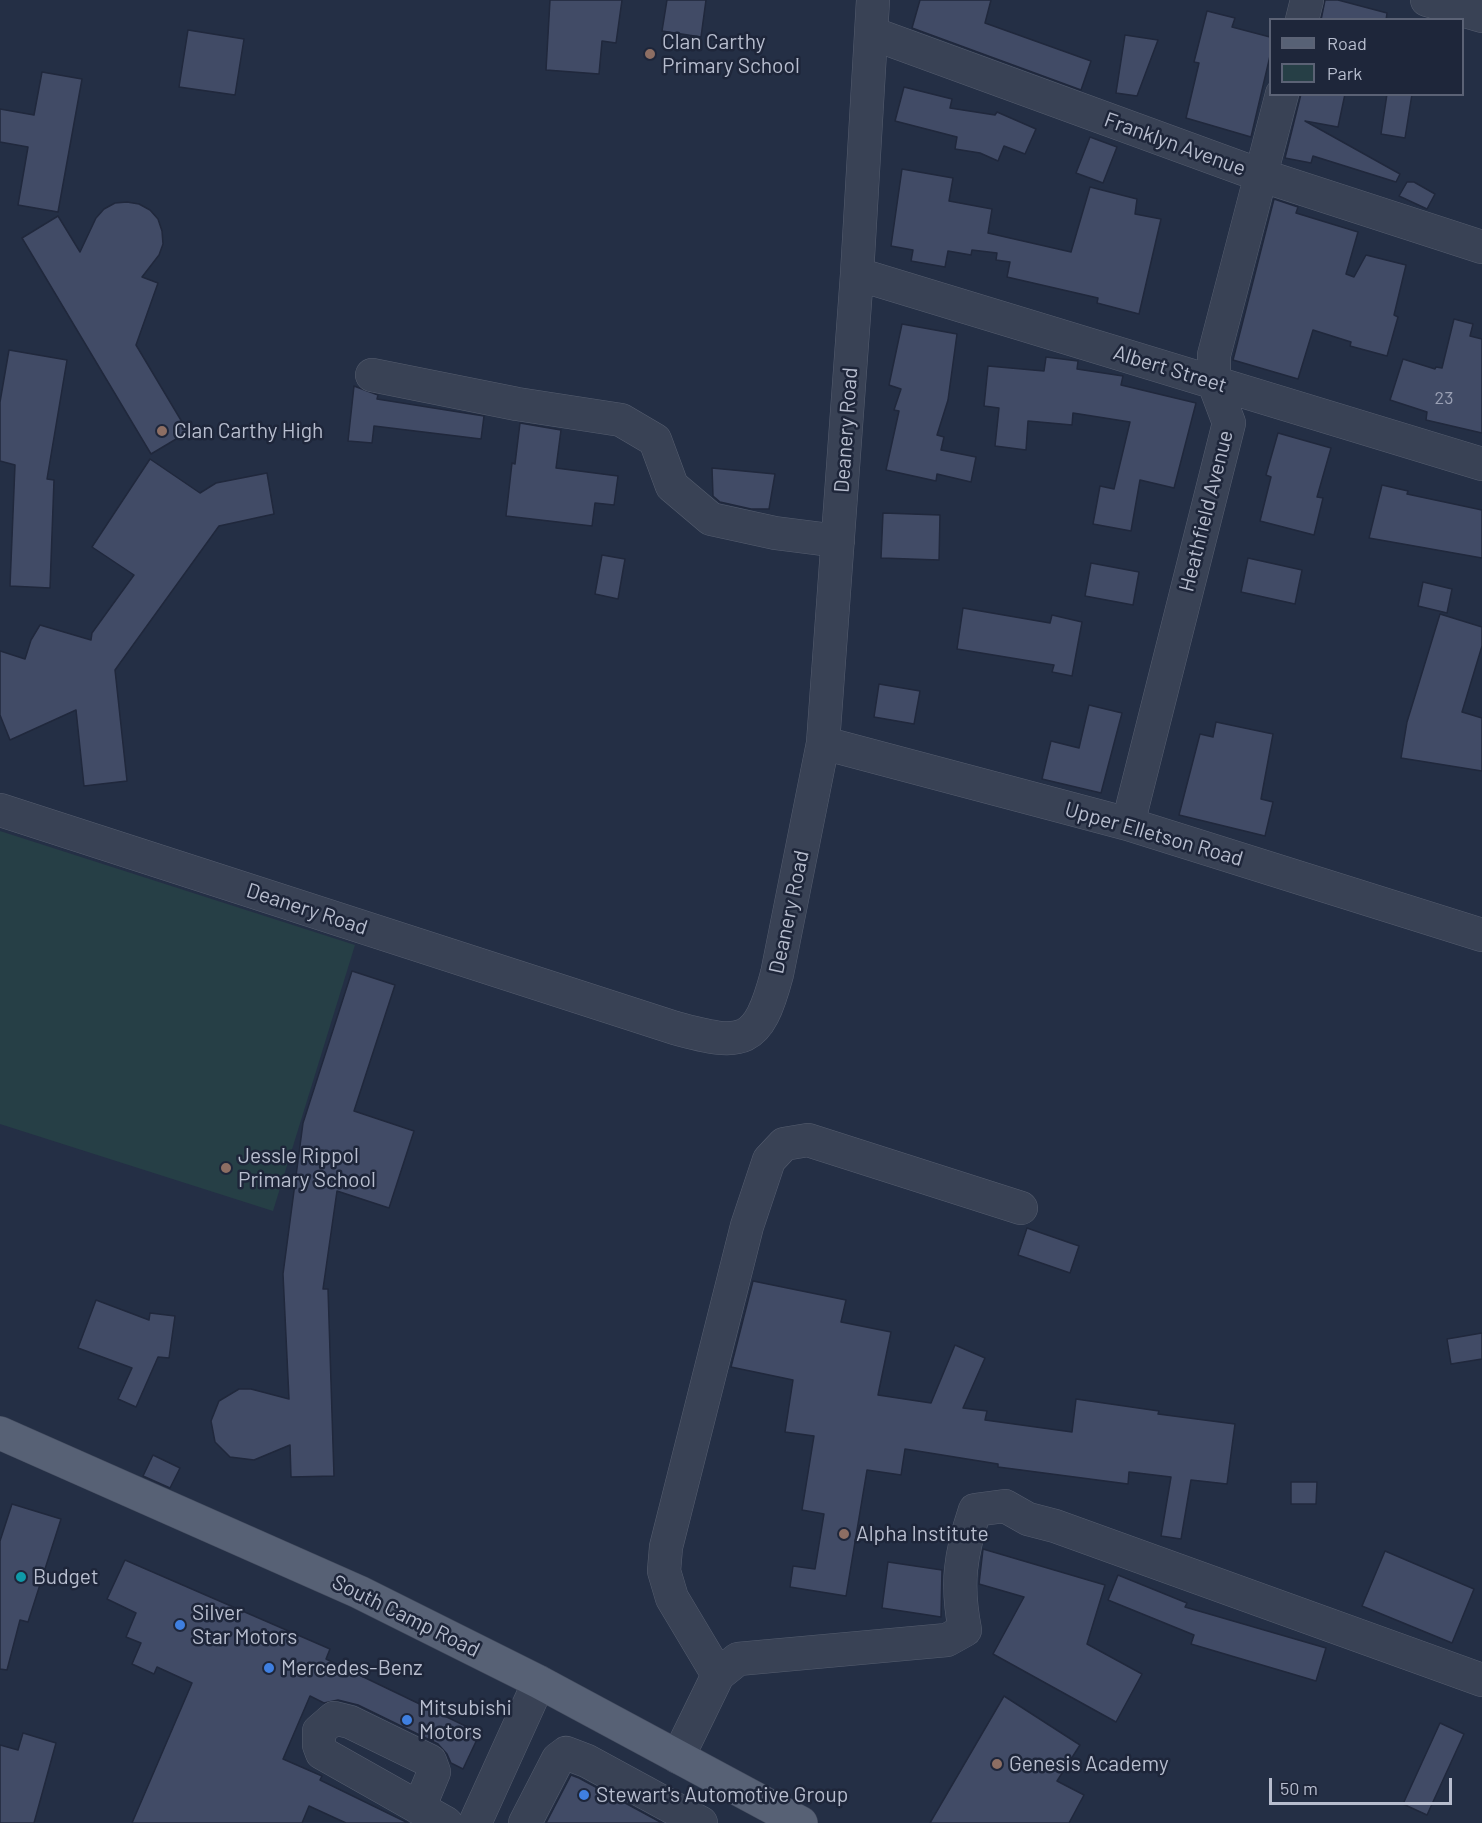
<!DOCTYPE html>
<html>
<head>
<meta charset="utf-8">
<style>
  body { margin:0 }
  #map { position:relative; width:1482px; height:1823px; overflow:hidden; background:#242f45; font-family:Barlow,sans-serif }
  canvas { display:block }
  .legend { position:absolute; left:1269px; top:18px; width:195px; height:78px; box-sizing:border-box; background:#1e263a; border:2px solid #5b6275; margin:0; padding:8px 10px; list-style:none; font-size:18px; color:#b7bdce }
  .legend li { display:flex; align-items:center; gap:12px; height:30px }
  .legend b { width:30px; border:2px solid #5b6275 }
  .scale { position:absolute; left:1269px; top:1778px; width:183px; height:27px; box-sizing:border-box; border:3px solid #b7bdce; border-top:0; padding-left:8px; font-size:18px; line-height:21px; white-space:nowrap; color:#b7bdce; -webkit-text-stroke:4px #1e263a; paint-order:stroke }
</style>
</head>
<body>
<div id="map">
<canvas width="1482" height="1823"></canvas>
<ul class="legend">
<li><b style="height:8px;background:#576175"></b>Road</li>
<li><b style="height:16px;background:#263f46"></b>Park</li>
</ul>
<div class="scale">50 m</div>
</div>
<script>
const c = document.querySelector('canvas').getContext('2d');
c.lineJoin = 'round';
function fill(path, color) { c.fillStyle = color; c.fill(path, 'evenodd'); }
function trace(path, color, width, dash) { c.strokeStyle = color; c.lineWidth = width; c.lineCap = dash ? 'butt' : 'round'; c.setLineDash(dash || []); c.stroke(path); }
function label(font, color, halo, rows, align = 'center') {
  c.font = font + ' Barlow,sans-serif'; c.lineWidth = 5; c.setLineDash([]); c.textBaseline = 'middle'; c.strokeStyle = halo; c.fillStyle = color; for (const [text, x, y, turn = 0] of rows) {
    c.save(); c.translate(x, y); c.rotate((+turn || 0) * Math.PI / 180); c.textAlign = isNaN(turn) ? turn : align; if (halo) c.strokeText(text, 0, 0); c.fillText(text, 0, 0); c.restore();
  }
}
const green = new Path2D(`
  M 0,831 L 355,945 L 273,1211 L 0,1124 Z`);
const building = new Path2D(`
  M 550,0 L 622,0 L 616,43 L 602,41 L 599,74 L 546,70 Z
  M 667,0 L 706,0 L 701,37 L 662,31 Z
  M 920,0 L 991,0 L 985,23 L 1091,61 L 1081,90 L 912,28 Z
  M 1325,0 L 1338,0 L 1387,13 L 1386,20 L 1321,20 Z
  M 1207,11 L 1235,18 L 1232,27 L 1270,37 L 1270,56 L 1251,137 L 1186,118 L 1199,63 L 1194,62 Z
  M 188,30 L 244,39 L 235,95 L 179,87 Z
  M 1125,35 L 1158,40 L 1137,96 L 1116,93 Z
  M 42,72 L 82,79 L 58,212 L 18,205 L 28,147 L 0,142 L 0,109 L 34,115 Z
  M 904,87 L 952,99 L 950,108 L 995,115 L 997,112 L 1036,129 L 1025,154 L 1004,146 L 998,161 L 980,153 L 955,149 L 957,137 L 895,121 Z
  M 1301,94 L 1345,94 L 1338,127 L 1305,121 L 1400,174 L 1396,182 L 1313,156 L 1311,163 L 1285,158 Z
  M 1387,94 L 1412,94 L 1405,138 L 1381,134 Z
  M 1090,137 L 1117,147 L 1103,183 L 1076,173 Z
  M 902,169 L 953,178 L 949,201 L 992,209 L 988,233 L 1071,252 L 1090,187 L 1137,199 L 1135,214 L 1161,219 L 1139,314 L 1097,303 L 1098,298 L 1007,277 L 1010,262 L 996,260 L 997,253 L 972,250 L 971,255 L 948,251 L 945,267 L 911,261 L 913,250 L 891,246 Z
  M 1407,182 L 1414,182 L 1435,194 L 1427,209 L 1399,196 Z
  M 1274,199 L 1298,207 L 1296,213 L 1358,232 L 1346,274 L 1354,277 L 1366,255 L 1406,265 L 1394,315 L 1398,317 L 1387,356 L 1350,346 L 1351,342 L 1313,330 L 1298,379 L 1233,360 Z
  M 127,202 L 139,204 L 150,210 L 158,219 L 162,231 L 163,244 L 159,255 L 142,277 L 158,283 L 136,345 L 188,432 L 151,454 L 22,238 L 58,216 L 80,252 L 96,218 L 104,209 L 115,203 Z
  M 1454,319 L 1473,324 L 1470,336 L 1482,339 L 1482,433 L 1426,420 L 1427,412 L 1390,400 L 1403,359 L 1435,369 L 1436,367 L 1442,368 Z
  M 902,324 L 957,334 L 948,400 L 937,435 L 944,437 L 941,450 L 976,457 L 971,482 L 937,474 L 936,481 L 886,470 L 899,411 L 894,410 L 901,389 L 889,385 Z
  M 9,350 L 67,360 L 47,479 L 54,480 L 50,588 L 10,586 L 15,465 L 0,461 L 0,402 Z
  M 1046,357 L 1078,361 L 1077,369 L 1123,376 L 1121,385 L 1196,403 L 1174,488 L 1140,480 L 1131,531 L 1093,524 L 1100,486 L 1114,489 L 1130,422 L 1073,413 L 1072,425 L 1028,421 L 1026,450 L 995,446 L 999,408 L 984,406 L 988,366 L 1044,371 Z
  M 354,386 L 378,395 L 377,399 L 484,416 L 481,439 L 374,426 L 372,443 L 348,441 Z
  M 520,423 L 561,430 L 556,468 L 618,476 L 614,505 L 595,503 L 592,526 L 506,516 L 512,463 L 515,464 Z
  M 1278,433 L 1331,448 L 1317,497 L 1323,498 L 1314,535 L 1260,521 L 1271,477 L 1266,475 Z
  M 150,459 L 200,493 L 216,483 L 267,473 L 274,514 L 219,526 L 115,670 L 127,781 L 84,786 L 76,710 L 10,740 L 0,715 L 0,651 L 25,659 L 31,640 L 40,625 L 91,640 L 92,633 L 134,575 L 92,547 Z
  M 712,468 L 775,474 L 769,509 L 751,509 L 720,502 L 713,496 Z
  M 1382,485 L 1408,491 L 1407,494 L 1482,510 L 1482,558 L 1369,538 Z
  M 883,513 L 940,515 L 939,560 L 881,558 Z
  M 602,555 L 625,559 L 618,599 L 595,594 Z
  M 1248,558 L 1302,570 L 1295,604 L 1241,592 Z
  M 1091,563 L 1139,572 L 1133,605 L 1085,596 Z
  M 1423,582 L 1452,589 L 1447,613 L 1418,606 Z
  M 963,608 L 1050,623 L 1052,615 L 1082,622 L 1072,676 L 1052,672 L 1054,665 L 957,649 Z
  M 1440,614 L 1482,627 L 1482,646 L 1462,712 L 1482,718 L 1482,771 L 1401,758 L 1407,722 Z
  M 879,684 L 920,691 L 914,724 L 874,717 Z
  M 1089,705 L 1122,713 L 1101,793 L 1042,779 L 1051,741 L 1079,748 Z
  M 1216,722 L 1273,734 L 1261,799 L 1273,802 L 1265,836 L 1179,815 L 1200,734 L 1213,737 Z
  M 352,971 L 395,985 L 354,1111 L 414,1131 L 389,1208 L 337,1191 L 323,1289 L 328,1289 L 334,1476 L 291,1477 L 290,1445 L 254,1460 L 230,1457 L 215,1442 L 211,1421 L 219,1401 L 239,1389 L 251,1389 L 289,1399 L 283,1274 L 303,1123 Z
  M 1027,1228 L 1079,1246 L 1070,1273 L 1018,1255 Z
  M 753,1281 L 846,1300 L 841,1322 L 891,1332 L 878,1395 L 931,1403 L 955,1345 L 985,1358 L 963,1408 L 987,1411 L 985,1420 L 1072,1432 L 1076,1399 L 1159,1411 L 1158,1414 L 1235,1424 L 1227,1484 L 1191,1480 L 1181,1539 L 1161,1536 L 1171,1477 L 1129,1472 L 1128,1484 L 998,1467 L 998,1464 L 905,1449 L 901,1475 L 867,1470 L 846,1596 L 790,1587 L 793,1566 L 815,1569 L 824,1514 L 802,1510 L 814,1436 L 785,1432 L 793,1380 L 731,1367 Z
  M 96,1300 L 149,1320 L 150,1313 L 175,1316 L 169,1358 L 158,1357 L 136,1407 L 118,1399 L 132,1368 L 78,1348 Z
  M 1482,1333 L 1482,1359 L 1451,1364 L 1447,1339 Z
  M 153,1455 L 180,1468 L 170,1488 L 143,1476 Z
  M 1291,1482 L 1317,1482 L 1316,1504 L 1291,1504 Z
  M 12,1504 L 61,1519 L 28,1622 L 20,1620 L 7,1670 L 0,1669 L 0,1541 Z
  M 983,1549 L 1105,1585 L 1087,1644 L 1142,1674 L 1116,1722 L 993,1654 L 1024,1597 L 979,1584 Z
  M 1385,1551 L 1474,1589 L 1452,1643 L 1362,1606 Z
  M 125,1560 L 330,1649 L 326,1659 L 480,1733 L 463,1769 L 451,1763 L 447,1754 L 438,1744 L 358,1705 L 338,1700 L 324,1703 L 310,1696 L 283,1759 L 322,1776 L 320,1780 L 408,1823 L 346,1823 L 309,1806 L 302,1823 L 132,1823 L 192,1683 L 157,1667 L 154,1674 L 132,1664 L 141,1643 L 126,1637 L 136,1613 L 107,1599 Z
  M 888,1562 L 942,1570 L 941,1617 L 882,1608 Z
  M 1118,1575 L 1187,1603 L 1185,1607 L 1326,1648 L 1316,1681 L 1191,1644 L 1194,1635 L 1108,1600 Z
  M 1004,1696 L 1080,1745 L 1057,1781 L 1084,1795 L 1069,1823 L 930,1823 Z
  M 1440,1723 L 1464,1734 L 1427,1815 L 1403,1804 Z
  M 23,1733 L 56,1743 L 34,1823 L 0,1823 L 0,1745 L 18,1750 Z
  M 571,1775 L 579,1778 L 662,1823 L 546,1823 Z`);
const minor = new Path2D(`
  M 1427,0 L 1482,16
  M 1302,20 L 1307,0
  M 871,33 L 1260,175 L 1482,247
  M 857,274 L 1482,464
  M 372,375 L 517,404 L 621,420 L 655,440 L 672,486 L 711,519 L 775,533 L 838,541
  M 823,743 L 1128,824 L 1482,935
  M 0,810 L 675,1028 C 744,1047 758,1045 777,974 L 823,743 L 857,274 L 873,0
  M 1128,824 L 1229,423 L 1214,383 L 1214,355 L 1282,94
  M 718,1675 L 672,1598 L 664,1571 L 666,1547 L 747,1226 L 769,1160 L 784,1144 L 808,1140 L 1021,1208
  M 678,1757 L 718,1675 L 738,1659 L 947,1640 L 965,1630 C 956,1584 960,1555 975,1510 L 1005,1506 L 1028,1519 L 1055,1526 L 1482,1680
  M 419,1808 L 434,1772 L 430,1761 L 350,1722 L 334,1718 L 319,1731 L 319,1745 L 322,1753 L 446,1823
  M 475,1823 L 539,1682
  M 525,1823 L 558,1759 L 566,1753 L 587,1761 L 701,1823`);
const major = new Path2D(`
  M 0,1433 L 359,1592 L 539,1682 L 801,1823`);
const markers = [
  [650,54,6,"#8d6e63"],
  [162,431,6,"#8d6e63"],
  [226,1168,6,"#8d6e63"],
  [844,1534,6,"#8d6e63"],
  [21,1577,6,"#0f9aa8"],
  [180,1625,6,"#3f7fe0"],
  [269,1668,6,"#3f7fe0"],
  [407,1720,6,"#3f7fe0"],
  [997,1764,6,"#8d6e63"],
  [584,1795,6,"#3f7fe0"]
];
const numberNames = [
  ["23",1444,398]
];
const poiNames = [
  ["Clan Carthy",662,42],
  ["Primary School",662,66],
  ["Clan Carthy High",174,431],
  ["Jessle Rippol",238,1156],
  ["Primary School",238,1180],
  ["Alpha Institute",856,1534],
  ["Budget",33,1577],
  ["Silver",192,1613],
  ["Star Motors",192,1637],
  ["Mercedes-Benz",281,1668],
  ["Mitsubishi",419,1708],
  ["Motors",419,1732],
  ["Genesis Academy",1009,1764],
  ["Stewart's Automotive Group",596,1795]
];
const streetNames = [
  ["Franklyn Avenue",1175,144,20],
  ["Albert Street",1170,369,17],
  ["Deanery Road",846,430,-86],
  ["Heathfield Avenue",1206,511,-76],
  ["Upper Elletson Road",1154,834,16],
  ["Deanery Road",307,909,18],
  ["Deanery Road",789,912,-78],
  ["South Camp Road",406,1616,26]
];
fill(green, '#263f46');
fill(building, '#414b66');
trace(building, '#20283c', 1.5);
trace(minor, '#555d6f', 34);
trace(major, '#434b5e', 34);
trace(minor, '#394255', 33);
trace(major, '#576175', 33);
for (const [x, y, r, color] of markers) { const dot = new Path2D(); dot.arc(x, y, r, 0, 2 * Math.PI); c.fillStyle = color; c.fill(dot); trace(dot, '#1e263a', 2); }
label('18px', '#9aa0b4', null, numberNames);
label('21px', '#b7bdce', '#1e263a', poiNames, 'left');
label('21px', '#b7bdce', '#1e263a', streetNames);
</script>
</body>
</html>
